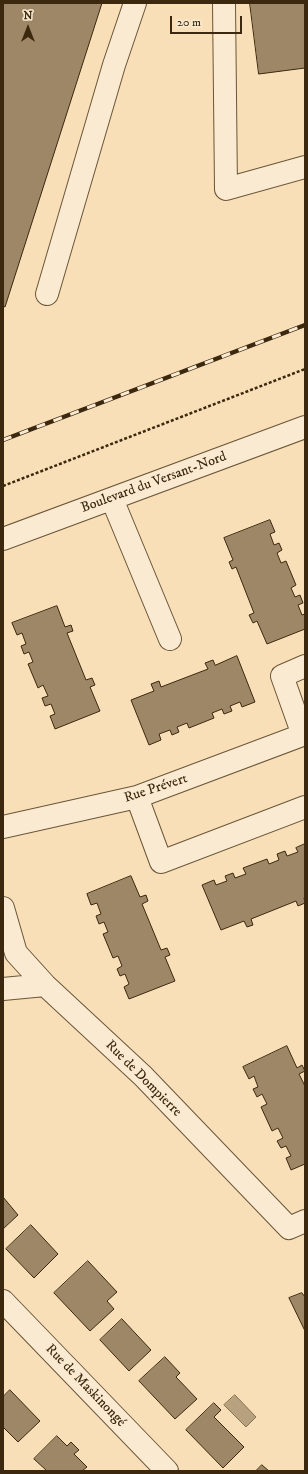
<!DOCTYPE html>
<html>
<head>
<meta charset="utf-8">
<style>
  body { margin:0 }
  #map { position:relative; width:308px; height:1474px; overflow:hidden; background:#f8dfb8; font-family:"IM FELL DW Pica",serif }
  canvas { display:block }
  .frame { position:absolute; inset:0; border:4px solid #3b280e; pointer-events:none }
  .north { position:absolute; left:8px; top:8px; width:40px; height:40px; -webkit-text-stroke:3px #faead1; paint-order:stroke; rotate:0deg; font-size:11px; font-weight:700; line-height:16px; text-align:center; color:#3b280e }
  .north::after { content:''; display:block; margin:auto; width:14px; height:18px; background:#3b280e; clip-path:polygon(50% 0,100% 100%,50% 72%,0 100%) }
  .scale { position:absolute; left:170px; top:16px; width:72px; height:18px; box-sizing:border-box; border:2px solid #3b280e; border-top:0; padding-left:5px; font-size:12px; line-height:14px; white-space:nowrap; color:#3b280e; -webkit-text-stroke:3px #faead1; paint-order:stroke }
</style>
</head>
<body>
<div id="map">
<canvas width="308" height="1474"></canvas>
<div class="frame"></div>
<div class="north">N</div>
<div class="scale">20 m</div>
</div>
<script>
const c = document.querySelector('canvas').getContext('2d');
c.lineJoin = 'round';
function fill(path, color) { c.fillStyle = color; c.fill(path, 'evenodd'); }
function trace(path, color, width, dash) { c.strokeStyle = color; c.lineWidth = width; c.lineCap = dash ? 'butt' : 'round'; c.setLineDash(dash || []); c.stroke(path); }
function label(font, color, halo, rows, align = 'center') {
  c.font = font + ' "IM FELL DW Pica",serif'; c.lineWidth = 4; c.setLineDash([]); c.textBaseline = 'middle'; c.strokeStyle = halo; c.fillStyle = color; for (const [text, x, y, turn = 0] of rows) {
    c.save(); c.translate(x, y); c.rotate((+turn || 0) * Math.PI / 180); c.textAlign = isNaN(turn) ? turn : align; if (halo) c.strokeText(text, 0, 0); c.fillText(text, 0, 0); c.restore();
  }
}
const water = new Path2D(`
  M 235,1395 L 256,1417 L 246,1427 L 224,1405 Z`);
const building = new Path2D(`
  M 3,3 L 102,3 L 5,307 L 3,306 Z
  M 250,3 L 305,3 L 305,68 L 259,74 Z
  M 270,520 L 275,532 L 270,534 L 274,545 L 279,543 L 282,550 L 277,553 L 281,563 L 286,561 L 296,585 L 291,588 L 295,597 L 300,595 L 303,603 L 298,605 L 302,615 L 305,614 L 305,629 L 267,644 L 257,621 L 253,623 L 249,615 L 254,613 L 236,567 L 232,569 L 229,562 L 233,560 L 224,538 Z
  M 57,606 L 65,627 L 71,625 L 73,631 L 67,633 L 86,680 L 92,678 L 95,685 L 90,687 L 100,711 L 55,729 L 50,716 L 55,714 L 51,704 L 45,706 L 42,698 L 48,696 L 43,685 L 38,688 L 28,664 L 33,662 L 29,652 L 24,654 L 21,646 L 26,644 L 22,633 L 17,635 L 12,623 Z
  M 237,656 L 255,702 L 242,707 L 240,702 L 230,706 L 232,711 L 224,714 L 222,709 L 212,713 L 214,718 L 189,728 L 187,723 L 177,727 L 179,732 L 172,735 L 170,730 L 159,734 L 161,740 L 149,745 L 131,700 L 154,691 L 151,684 L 159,681 L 161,687 L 208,669 L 205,663 L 213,660 L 215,665 Z
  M 305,844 L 305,897 L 304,898 L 305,903 L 298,906 L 296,901 L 251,919 L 253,925 L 247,927 L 244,921 L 221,930 L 202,885 L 214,880 L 216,885 L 227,881 L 225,876 L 233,873 L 235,878 L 246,874 L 243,868 L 267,859 L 269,864 L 279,860 L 277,854 L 285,851 L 287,856 L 298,852 L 296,848 Z
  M 131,876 L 140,897 L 146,895 L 148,901 L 142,904 L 161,950 L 167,948 L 170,955 L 165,957 L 175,981 L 129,999 L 124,987 L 129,984 L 125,974 L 120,976 L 117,969 L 122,966 L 118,956 L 113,958 L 103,934 L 108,932 L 104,922 L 99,924 L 96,916 L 101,914 L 97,903 L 91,905 L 87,894 Z
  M 287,1046 L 297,1068 L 302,1065 L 305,1071 L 299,1074 L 305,1086 L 305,1164 L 291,1170 L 286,1158 L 291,1156 L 286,1146 L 281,1148 L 277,1141 L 283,1138 L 278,1128 L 272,1131 L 261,1107 L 267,1104 L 262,1094 L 257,1097 L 253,1089 L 258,1087 L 254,1076 L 249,1079 L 243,1067 Z
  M 3,1197 L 18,1215 L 3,1229 Z
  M 31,1225 L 58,1254 L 34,1278 L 6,1249 Z
  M 88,1261 L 117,1292 L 107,1301 L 114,1309 L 90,1331 L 54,1293 Z
  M 302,1293 L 305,1297 L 305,1331 L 289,1298 Z
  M 122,1319 L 151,1350 L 129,1371 L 100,1340 Z
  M 165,1357 L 180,1373 L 176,1377 L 197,1399 L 175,1419 L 139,1381 Z
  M 10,1390 L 40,1421 L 18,1442 L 3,1427 L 3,1397 Z
  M 214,1403 L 221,1410 L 214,1417 L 244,1447 L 223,1468 L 186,1430 Z
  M 57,1436 L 67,1446 L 71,1442 L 79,1450 L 74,1454 L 87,1467 L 82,1471 L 47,1471 L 34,1459 Z
  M 262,1465 L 269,1471 L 256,1471 Z`);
const path = new Path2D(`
  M 3,486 L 305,369`);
const minor = new Path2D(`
  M 224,3 L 226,189 L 305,167
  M 47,294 L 114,65 L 135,3
  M 112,499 L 170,639
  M 3,539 L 305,427
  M 303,735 L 282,676 L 305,666
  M 137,797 L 161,862 L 305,807
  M 3,827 L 137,797 L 305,734
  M 3,908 L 16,953 L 45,985 L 143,1076 L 289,1228 L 305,1221
  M 3,989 L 45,985
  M 3,1301 L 167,1471`);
const rail = new Path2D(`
  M 3,440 L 305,325`);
const streetNames = [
  ["Boulevard du Versant-Nord",154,483,-20],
  ["Rue Prévert",156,789,-18],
  ["Rue de Dompierre",143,1079,45],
  ["Rue de Maskinongé",85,1386,46]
];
fill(water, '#b8a17e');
trace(water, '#867151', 1);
fill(building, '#9d8766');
trace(building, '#3b280e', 1);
trace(minor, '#6a5638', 24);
trace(path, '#3b280e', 2.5, [3, 2]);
trace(minor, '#faead1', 22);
trace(rail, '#3b280e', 4.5);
trace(rail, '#faead1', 3, [9]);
label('14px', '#3b280e', '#faead1', streetNames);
</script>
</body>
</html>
